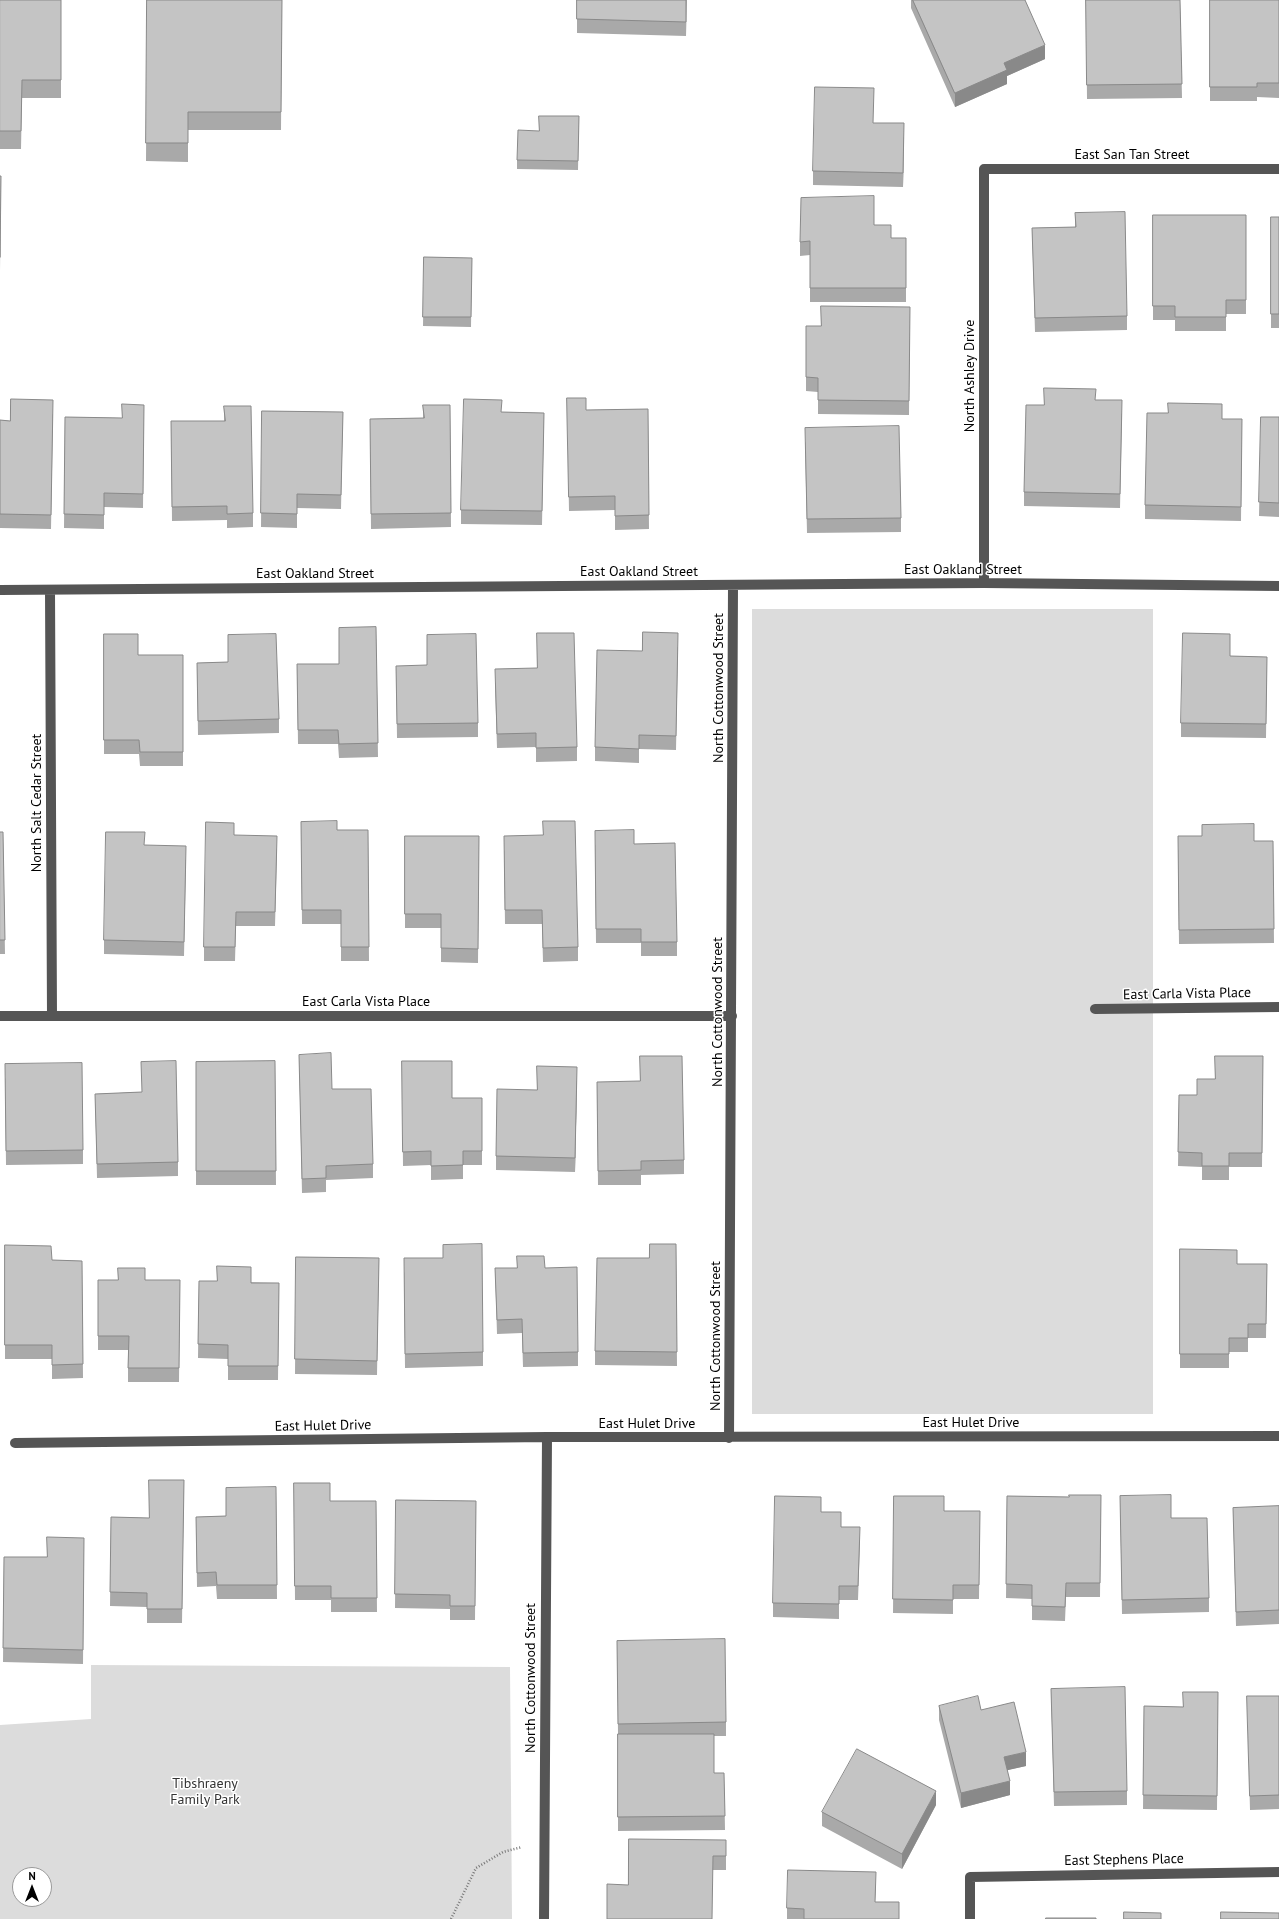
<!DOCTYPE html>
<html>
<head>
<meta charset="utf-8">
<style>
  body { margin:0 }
  #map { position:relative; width:1279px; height:1919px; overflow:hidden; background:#fff; font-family:"PT Sans",sans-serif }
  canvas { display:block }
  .north { position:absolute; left:12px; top:1867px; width:40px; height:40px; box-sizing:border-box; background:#fff; border:1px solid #999; border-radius:50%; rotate:0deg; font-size:11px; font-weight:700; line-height:16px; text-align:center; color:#000 }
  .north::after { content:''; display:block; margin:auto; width:14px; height:18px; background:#000; clip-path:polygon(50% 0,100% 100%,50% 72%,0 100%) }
</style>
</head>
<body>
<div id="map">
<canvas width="1279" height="1919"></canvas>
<div class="north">N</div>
</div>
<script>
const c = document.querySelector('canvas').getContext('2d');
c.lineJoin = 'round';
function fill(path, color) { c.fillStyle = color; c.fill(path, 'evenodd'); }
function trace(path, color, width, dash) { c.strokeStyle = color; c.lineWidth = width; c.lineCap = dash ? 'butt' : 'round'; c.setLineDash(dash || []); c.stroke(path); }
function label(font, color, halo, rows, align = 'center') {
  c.font = font + ' "PT Sans",sans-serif'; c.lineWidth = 3; c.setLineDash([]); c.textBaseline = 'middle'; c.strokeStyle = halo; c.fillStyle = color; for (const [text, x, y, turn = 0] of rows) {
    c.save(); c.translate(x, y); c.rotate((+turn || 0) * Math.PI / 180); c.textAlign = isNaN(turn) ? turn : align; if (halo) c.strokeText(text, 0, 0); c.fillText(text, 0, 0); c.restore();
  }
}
const green = new Path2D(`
  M 752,609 L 1153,609 L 1153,1414 L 752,1414 Z
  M 91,1665 L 510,1667 L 512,1919 L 0,1919 L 0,1725 L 91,1719 ZM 20,1875 L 44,1875 L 44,1899 L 20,1899 Z`);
const path = new Path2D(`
  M 451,1919 L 476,1868 L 503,1852 L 522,1847`);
const minor = new Path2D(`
  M 984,583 L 984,169 L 1279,169
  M 0,590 L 984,583 L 1279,586
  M 50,590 L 52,1016
  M 1095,1009 L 1279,1007
  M 0,1016 L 732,1016
  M 729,1438 L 733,586
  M 15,1443 L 547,1437 L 1279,1436
  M 544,1919 L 547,1437
  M 970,1919 L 970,1877 L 1279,1872`);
const wall = new Path2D(`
  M 0,0 L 61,0 L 61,98 L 22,98 L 21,149 L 0,149 Z
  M 147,0 L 282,0 L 281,130 L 188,130 L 188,162 L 146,161 Z
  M 577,0 L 687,0 L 686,36 L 577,33 Z
  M 911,0 L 1025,0 L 1045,59 L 1007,76 L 1007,84 L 955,107 L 911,8 Z
  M 1086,0 L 1180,0 L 1182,98 L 1087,99 Z
  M 1210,0 L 1279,0 L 1279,98 L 1257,97 L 1257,101 L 1210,101 Z
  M 579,116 L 578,170 L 517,169 L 517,160 L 539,131 Z
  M 904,137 L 903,187 L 813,185 L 813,171 Z
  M 0,176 L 1,176 L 0,271 Z
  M 1075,213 L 1127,316 L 1127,330 L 1035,332 L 1032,228 L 1075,227 Z
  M 1153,215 L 1246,215 L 1246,314 L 1226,314 L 1226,331 L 1175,331 L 1175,320 L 1153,320 Z
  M 1271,217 L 1279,217 L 1279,328 L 1271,328 Z
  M 874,225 L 891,238 L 906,238 L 906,302 L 810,302 L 810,255 L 800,256 L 800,242 Z
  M 424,257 L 472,258 L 471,327 L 423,326 Z
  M 910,307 L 909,415 L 818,414 L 818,392 L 806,391 L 806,326 L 821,326 Z
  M 567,398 L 586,410 L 648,409 L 649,529 L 615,530 L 615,510 L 569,511 Z
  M 1096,400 L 1122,414 L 1120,508 L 1024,506 L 1024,492 L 1044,405 Z
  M 144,405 L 143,508 L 104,507 L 104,529 L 64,528 L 65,417 L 122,418 Z
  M 423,405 L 450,405 L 451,527 L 371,529 L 370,419 L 423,418 Z
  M 224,406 L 253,513 L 253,527 L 227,528 L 227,520 L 172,521 L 171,421 L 224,421 Z
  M 262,411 L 343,412 L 341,509 L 297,508 L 297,528 L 261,527 Z
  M 502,412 L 544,413 L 542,525 L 461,524 L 461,510 Z
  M 53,414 L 51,529 L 0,528 L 0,420 L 10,421 Z
  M 1261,417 L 1279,417 L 1279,517 L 1259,516 Z
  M 1222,419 L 1242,419 L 1241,521 L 1145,519 L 1145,505 Z
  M 805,442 L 901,518 L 901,532 L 807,533 Z
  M 376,627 L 378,757 L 339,758 L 338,744 L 298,744 L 297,664 L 339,664 L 339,628 Z
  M 104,634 L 138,655 L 183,655 L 183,766 L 140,766 L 139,754 L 104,754 Z
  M 678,647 L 676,750 L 639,749 L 639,763 L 595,761 L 595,747 L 642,651 Z
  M 1230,656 L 1267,657 L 1266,738 L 1181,737 L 1181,723 Z
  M 228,662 L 279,719 L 279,733 L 198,735 L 197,663 Z
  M 396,666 L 478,723 L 478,737 L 397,738 Z
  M 495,683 L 577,747 L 577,761 L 536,762 L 536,747 L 497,748 Z
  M 301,822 L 337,830 L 368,830 L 369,961 L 341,961 L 341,924 L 302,924 Z
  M 1202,825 L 1254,841 L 1273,841 L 1274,943 L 1179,944 L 1178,850 L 1202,836 Z
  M 0,832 L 3,832 L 5,954 L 0,954 Z
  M 234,835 L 277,850 L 275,926 L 236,926 L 235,961 L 204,961 L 204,947 Z
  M 405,836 L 479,836 L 478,963 L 441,962 L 441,928 L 405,928 Z
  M 634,844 L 677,942 L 677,956 L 641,956 L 641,943 L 596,943 L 595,845 Z
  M 145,845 L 186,860 L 184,956 L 104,954 L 104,940 Z
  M 504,850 L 578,947 L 578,961 L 543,962 L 542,924 L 505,924 Z
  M 299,1055 L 332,1089 L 373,1164 L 373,1178 L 326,1180 L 326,1192 L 302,1193 Z
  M 1263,1056 L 1262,1167 L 1229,1167 L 1229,1180 L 1202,1180 L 1202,1167 L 1178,1166 L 1179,1095 L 1197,1095 L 1215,1079 Z
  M 275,1061 L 276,1185 L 196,1185 L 196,1062 Z
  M 402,1061 L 452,1098 L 482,1098 L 482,1165 L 463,1165 L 463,1179 L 431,1180 L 431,1165 L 403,1166 Z
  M 5,1078 L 83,1150 L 83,1164 L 6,1165 Z
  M 577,1081 L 575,1172 L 496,1170 L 496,1156 L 537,1090 Z
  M 597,1082 L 684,1160 L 684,1174 L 641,1175 L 641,1185 L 598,1185 Z
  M 141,1092 L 178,1162 L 178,1176 L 97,1178 L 95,1094 Z
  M 676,1244 L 677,1366 L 595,1365 L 595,1351 Z
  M 5,1245 L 52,1260 L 82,1261 L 83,1378 L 52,1379 L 52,1359 L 5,1359 Z
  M 1180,1249 L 1237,1264 L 1267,1264 L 1266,1338 L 1248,1338 L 1248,1352 L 1229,1352 L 1229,1368 L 1180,1368 Z
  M 296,1257 L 379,1258 L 377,1375 L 295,1374 Z
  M 495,1268 L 578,1352 L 578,1366 L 523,1367 L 522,1333 L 497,1334 Z
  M 404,1272 L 483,1352 L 483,1366 L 405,1368 Z
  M 98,1280 L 180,1280 L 179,1382 L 128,1382 L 128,1350 L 98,1350 Z
  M 199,1281 L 279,1283 L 278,1380 L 228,1380 L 228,1359 L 198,1358 Z
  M 184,1480 L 182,1623 L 147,1623 L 147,1607 L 110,1606 L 111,1517 L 149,1518 Z
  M 294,1483 L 330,1501 L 376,1501 L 377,1612 L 331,1612 L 331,1600 L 295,1600 Z
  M 276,1487 L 277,1599 L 217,1599 L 216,1586 L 197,1587 L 196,1517 L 226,1516 Z
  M 1101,1495 L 1100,1597 L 1066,1597 L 1065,1621 L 1032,1620 L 1032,1599 L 1006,1598 L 1007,1496 L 1069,1497 Z
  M 894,1496 L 944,1511 L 980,1511 L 979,1599 L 953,1599 L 953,1614 L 893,1613 Z
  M 1120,1496 L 1171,1518 L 1209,1598 L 1209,1612 L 1122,1614 Z
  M 396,1500 L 476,1501 L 475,1620 L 450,1620 L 450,1609 L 395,1608 Z
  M 1279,1506 L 1279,1624 L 1236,1626 L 1233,1508 Z
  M 821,1512 L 860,1541 L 858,1600 L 839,1600 L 839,1619 L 773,1617 L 773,1603 Z
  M 84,1538 L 83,1664 L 3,1662 L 4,1557 L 47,1557 Z
  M 617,1641 L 726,1722 L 726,1736 L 714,1736 L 714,1773 L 724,1773 L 725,1830 L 618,1831 L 618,1734 Z
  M 1051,1689 L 1127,1791 L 1127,1805 L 1054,1806 Z
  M 1218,1692 L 1217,1810 L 1143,1809 L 1144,1706 L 1183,1707 Z
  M 1247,1696 L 1279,1696 L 1279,1809 L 1250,1810 Z
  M 939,1706 L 981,1710 L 1026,1766 L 1007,1770 L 1010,1795 L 961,1808 L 939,1720 Z
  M 936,1805 L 902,1869 L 822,1826 L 822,1812 Z
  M 726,1840 L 726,1870 L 713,1870 L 628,1885 Z
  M 876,1886 L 875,1902 L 899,1919 L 787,1919 L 787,1908 Z`);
const shadedWall = new Path2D(`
  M 1045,45 L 1045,59 L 1007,76 L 1007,84 L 955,107 L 955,93 L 1004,63 Z
  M 904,123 L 904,137 L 903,187 L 903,173 Z
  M 577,1067 L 577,1081 L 575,1172 L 575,1158 Z
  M 1026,1752 L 1026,1766 L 1004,1771 L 1004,1757 Z
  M 1010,1781 L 1010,1795 L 961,1808 L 961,1793 Z
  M 936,1791 L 936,1805 L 902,1869 L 902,1854 Z`);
const building = new Path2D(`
  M 0,0 L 61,0 L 61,80 L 22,80 L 21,131 L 0,131 Z
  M 147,0 L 282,0 L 281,112 L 188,112 L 188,143 L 146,143 Z
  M 577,0 L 686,0 L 686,22 L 577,19 Z
  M 913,0 L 1025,0 L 1045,45 L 1004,63 L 1007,70 L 955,93 Z
  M 1086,0 L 1180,0 L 1182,84 L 1087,85 Z
  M 1210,0 L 1279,0 L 1279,83 L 1257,83 L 1257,87 L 1210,87 Z
  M 815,87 L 874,88 L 873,123 L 904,123 L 903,173 L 813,171 Z
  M 539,116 L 579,116 L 578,161 L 517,160 L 518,130 L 539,131 Z
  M 0,176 L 1,176 L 0,257 Z
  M 874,196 L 874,225 L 891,225 L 891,238 L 906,238 L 906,288 L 810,288 L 810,241 L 800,242 L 801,198 Z
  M 1125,212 L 1127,316 L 1035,318 L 1032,228 L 1076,227 L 1075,213 Z
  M 1153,215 L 1246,215 L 1246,300 L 1226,300 L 1226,317 L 1175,317 L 1175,306 L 1153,306 Z
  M 1271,217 L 1279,217 L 1279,314 L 1271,314 Z
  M 424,257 L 472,258 L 471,317 L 423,317 Z
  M 821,306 L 910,307 L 909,401 L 818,400 L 818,378 L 806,377 L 806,326 L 821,326 Z
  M 1044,388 L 1096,389 L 1095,400 L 1122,400 L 1120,494 L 1024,492 L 1026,405 L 1044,405 Z
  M 567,398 L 586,398 L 586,410 L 648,409 L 649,515 L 615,516 L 615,496 L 569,497 Z
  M 11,399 L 53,400 L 51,515 L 0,514 L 0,420 L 10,421 Z
  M 464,399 L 502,400 L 501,412 L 544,413 L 542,511 L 461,510 Z
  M 1168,403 L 1222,404 L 1222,419 L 1242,419 L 1241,507 L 1145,505 L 1147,413 L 1168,413 Z
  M 122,404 L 144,405 L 143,494 L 104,493 L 104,515 L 64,514 L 65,417 L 122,418 Z
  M 423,405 L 450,405 L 451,513 L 371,514 L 370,419 L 424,418 Z
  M 224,406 L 251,406 L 253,513 L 227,514 L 227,506 L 172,507 L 171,421 L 225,421 Z
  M 262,411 L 343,412 L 341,495 L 297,494 L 297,514 L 261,513 Z
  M 1261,417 L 1279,417 L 1279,503 L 1259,502 Z
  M 899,426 L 901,518 L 807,519 L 805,428 Z
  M 376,627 L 378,743 L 339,744 L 338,730 L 298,730 L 297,664 L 339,664 L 339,628 Z
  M 643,632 L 678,633 L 676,736 L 639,735 L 639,749 L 595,747 L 597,650 L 642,651 Z
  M 537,633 L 574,633 L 577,747 L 536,748 L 536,733 L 497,734 L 495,669 L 537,668 Z
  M 1183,633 L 1230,634 L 1230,656 L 1267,657 L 1266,724 L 1181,723 Z
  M 104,634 L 138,634 L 138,655 L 183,655 L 183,752 L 140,752 L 139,740 L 104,740 Z
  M 276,634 L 279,719 L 198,721 L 197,663 L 228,662 L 228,635 Z
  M 476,634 L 478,723 L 397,724 L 396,666 L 427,665 L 427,635 Z
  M 337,821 L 337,830 L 368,830 L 369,947 L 341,947 L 341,910 L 302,910 L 301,822 Z
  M 543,821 L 575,821 L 578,947 L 543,948 L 542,910 L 505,910 L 504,836 L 543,835 Z
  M 206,822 L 234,823 L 234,835 L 277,836 L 275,912 L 236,912 L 235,947 L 204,947 Z
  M 1254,824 L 1254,841 L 1273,841 L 1274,929 L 1179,930 L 1178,836 L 1202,836 L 1202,825 Z
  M 634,830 L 634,844 L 675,843 L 677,942 L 641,942 L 641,929 L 596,929 L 595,831 Z
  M 0,832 L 3,832 L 5,940 L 0,940 Z
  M 106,832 L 145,832 L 144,845 L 186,846 L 184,942 L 104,940 Z
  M 405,836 L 479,836 L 478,949 L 441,948 L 441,914 L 405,914 Z
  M 331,1053 L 332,1089 L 371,1089 L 373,1164 L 326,1166 L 326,1178 L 302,1179 L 299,1055 Z
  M 640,1056 L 682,1056 L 684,1160 L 641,1161 L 641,1170 L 598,1171 L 597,1082 L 640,1081 Z
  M 1215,1056 L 1263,1056 L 1262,1153 L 1229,1153 L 1229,1166 L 1202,1166 L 1202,1153 L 1178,1152 L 1179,1095 L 1197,1095 L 1197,1079 L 1215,1079 Z
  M 176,1061 L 178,1162 L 97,1164 L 95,1094 L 142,1092 L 141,1062 Z
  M 275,1061 L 276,1171 L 196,1171 L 196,1062 Z
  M 402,1061 L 452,1061 L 452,1098 L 482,1098 L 482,1151 L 463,1151 L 463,1165 L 431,1166 L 431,1151 L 403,1152 Z
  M 82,1063 L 83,1150 L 6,1151 L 5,1064 Z
  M 537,1066 L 577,1067 L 575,1158 L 496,1156 L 497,1089 L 537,1090 Z
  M 482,1244 L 483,1352 L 405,1354 L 404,1258 L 443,1258 L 443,1245 Z
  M 650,1244 L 676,1244 L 677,1352 L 595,1351 L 597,1258 L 649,1258 Z
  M 5,1245 L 51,1246 L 52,1260 L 82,1261 L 83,1364 L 52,1365 L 52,1345 L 5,1345 Z
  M 1180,1249 L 1237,1250 L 1237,1264 L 1267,1264 L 1266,1324 L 1248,1324 L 1248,1338 L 1229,1338 L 1229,1354 L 1180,1354 Z
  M 517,1256 L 544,1256 L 545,1268 L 577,1267 L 578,1352 L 523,1353 L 522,1319 L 497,1320 L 495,1268 L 517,1268 Z
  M 296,1257 L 379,1258 L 377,1361 L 295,1359 Z
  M 217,1266 L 251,1267 L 251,1283 L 279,1283 L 278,1366 L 228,1366 L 228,1345 L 198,1344 L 199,1281 L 217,1281 Z
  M 118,1268 L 145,1268 L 145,1280 L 180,1280 L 179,1368 L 128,1368 L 129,1336 L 98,1336 L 98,1280 L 118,1280 Z
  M 149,1480 L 184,1480 L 182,1609 L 147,1609 L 147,1593 L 110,1592 L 111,1517 L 149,1518 Z
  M 294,1483 L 330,1483 L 330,1501 L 376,1501 L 377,1598 L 331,1598 L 331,1586 L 295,1586 Z
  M 276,1487 L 277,1585 L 217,1585 L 216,1572 L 197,1573 L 196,1517 L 226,1516 L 226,1488 Z
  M 1069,1495 L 1101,1495 L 1100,1583 L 1066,1583 L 1065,1607 L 1032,1606 L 1032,1585 L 1006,1584 L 1007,1496 L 1069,1497 Z
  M 1171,1495 L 1171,1518 L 1207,1518 L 1209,1598 L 1122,1600 L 1120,1496 Z
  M 775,1496 L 821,1497 L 821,1512 L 841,1512 L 841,1527 L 860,1527 L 858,1586 L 839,1586 L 839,1604 L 773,1603 Z
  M 894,1496 L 944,1496 L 944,1511 L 980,1511 L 979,1585 L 953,1585 L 953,1600 L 893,1599 Z
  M 396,1500 L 476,1501 L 475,1606 L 450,1606 L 450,1595 L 395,1594 Z
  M 1279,1506 L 1279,1610 L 1236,1612 L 1233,1508 Z
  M 47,1537 L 84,1538 L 83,1650 L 3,1648 L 4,1557 L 47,1557 Z
  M 725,1639 L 726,1722 L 618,1724 L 617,1641 Z
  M 1125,1687 L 1127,1791 L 1054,1792 L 1051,1689 Z
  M 1183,1692 L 1218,1692 L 1217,1796 L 1143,1795 L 1144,1706 L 1183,1707 Z
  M 978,1696 L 981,1710 L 1014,1702 L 1026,1752 L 1004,1757 L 1010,1781 L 961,1793 L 939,1706 Z
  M 1247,1696 L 1279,1696 L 1279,1795 L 1250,1796 Z
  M 618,1734 L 714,1734 L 714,1773 L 724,1773 L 725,1816 L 618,1817 Z
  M 857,1749 L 936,1791 L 902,1854 L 822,1812 Z
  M 629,1839 L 726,1840 L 726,1856 L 713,1856 L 712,1919 L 607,1919 L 607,1884 L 628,1885 Z
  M 788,1870 L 876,1872 L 875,1902 L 899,1902 L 899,1919 L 804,1919 L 804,1909 L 787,1908 Z
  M 1124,1912 L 1161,1913 L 1161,1919 L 1124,1919 Z
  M 1221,1912 L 1279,1913 L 1279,1919 L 1221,1919 Z
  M 1046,1918 L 1096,1918 L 1096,1919 L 1046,1919 Z`);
const streetNames = [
  ["East San Tan Street",1132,155],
  ["North Ashley Drive",970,376,-90],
  ["East Oakland Street",963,570],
  ["East Oakland Street",639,572],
  ["East Oakland Street",315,574],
  ["North Cottonwood Street",719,688,-90],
  ["North Salt Cedar Street",37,803,-90],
  ["East Carla Vista Place",1187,994,-1],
  ["East Carla Vista Place",366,1002],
  ["North Cottonwood Street",718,1012,-90],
  ["North Cottonwood Street",716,1336,-90],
  ["East Hulet Drive",971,1423],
  ["East Hulet Drive",647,1424],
  ["East Hulet Drive",323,1426,-1],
  ["North Cottonwood Street",531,1678,-90],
  ["East Stephens Place",1124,1860,-1]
];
const parkNames = [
  ["Tibshraeny",205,1784],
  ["Family Park",205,1800]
];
fill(green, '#dcdcdc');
trace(path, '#777', 2.5, [1, 2]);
trace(minor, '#555', 10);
fill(wall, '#a9a9a9');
fill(shadedWall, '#898989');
fill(building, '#c4c4c4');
trace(building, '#898989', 1);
label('14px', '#000', '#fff', streetNames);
label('14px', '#333', '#fff', parkNames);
</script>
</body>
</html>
